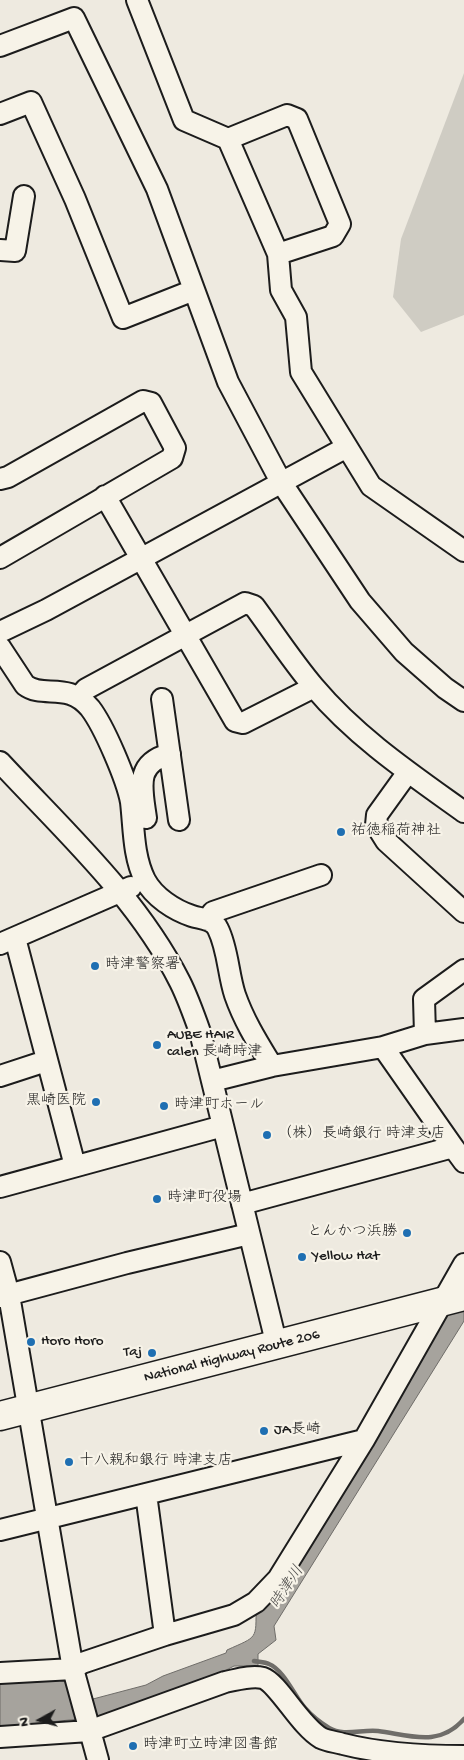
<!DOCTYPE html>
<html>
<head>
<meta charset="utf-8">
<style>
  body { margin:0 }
  #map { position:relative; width:464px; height:1760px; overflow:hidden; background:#eeeae0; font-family:"Gochi Hand",sans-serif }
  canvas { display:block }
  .north { position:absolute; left:15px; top:1695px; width:50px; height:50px; -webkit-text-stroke:4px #f7f3e8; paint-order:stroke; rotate:263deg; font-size:14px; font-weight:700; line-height:20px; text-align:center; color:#1c1c1c }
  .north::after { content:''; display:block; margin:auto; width:18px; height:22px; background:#1c1c1c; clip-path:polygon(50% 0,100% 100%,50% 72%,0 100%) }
</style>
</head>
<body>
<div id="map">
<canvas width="464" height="1760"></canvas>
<div class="north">N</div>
</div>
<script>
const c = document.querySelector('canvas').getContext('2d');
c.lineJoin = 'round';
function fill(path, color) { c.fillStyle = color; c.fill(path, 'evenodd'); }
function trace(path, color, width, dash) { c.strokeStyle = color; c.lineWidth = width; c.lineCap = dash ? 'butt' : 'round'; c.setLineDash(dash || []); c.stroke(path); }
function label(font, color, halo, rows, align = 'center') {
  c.font = font + ' "Gochi Hand","Klee One",sans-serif'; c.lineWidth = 4.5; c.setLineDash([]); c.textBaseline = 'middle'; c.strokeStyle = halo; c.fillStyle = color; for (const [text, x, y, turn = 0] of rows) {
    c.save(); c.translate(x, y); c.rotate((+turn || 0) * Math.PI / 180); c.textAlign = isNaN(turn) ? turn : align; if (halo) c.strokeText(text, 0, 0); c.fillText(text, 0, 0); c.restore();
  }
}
const green = new Path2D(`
  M 464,73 L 464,315 L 421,332 L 393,297 L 401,239 Z`);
const water = new Path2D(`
  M 464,1277 L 464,1321 L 274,1626 L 276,1640 L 258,1654 L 258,1666 L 234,1666 L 205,1681 L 99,1717 L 0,1727 L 0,1680 L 62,1676 L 93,1699 L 146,1685 L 163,1676 L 226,1653 L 227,1650 C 258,1636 256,1640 256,1607 Z`);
const stream = new Path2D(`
  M 254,1661 C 259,1662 265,1662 269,1664 C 284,1670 295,1697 305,1708 C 311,1715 321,1723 329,1728 C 344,1737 362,1729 378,1731 C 409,1735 439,1748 464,1719`);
const minor = new Path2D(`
  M 137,0 L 184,120 L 228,139 L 278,254 L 281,290 L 296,317 L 301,372 L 371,486 L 464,551
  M 0,46 L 74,18 L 157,189 L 228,382 L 281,482 L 360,601 L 404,652 L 445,688 L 464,701
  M 0,114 L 31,102 L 75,199 L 123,318 L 194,290
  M 228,139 L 287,115 L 297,119 L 340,224 L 333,236 L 278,254
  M 0,250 L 15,251 L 24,196
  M 0,479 L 8,477 L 143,401 L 151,403 L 175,448 L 172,458 L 0,558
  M 105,496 L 235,721 L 243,723 L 314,687
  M 0,632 L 46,610 L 347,447
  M 0,647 L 25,685 C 43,699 68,681 90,708 C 104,726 127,780 131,802 C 134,828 133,856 145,880 C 154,897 174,910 192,916 C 201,919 214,919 218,929 C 228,949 228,974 235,995 C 244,1021 258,1043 272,1066
  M 79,697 L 86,689 L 245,603 L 254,606 C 274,633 292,661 314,687 C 356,737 411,774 464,812
  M 162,699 L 179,820
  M 0,762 C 64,831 137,897 180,982 C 188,998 194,1015 200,1032 L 277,1346
  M 408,772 L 377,815 L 376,825 L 386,841 L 464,912
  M 146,818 C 142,789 134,763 170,754
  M 207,920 L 213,912 L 321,875
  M 15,938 L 75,1166
  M 0,944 L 131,887
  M 425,1034 L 424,999 L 464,970
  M 383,1047 L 453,1147
  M 0,1076 L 46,1061
  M 212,1081 L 272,1066 L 383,1047 L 425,1034 L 464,1029
  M 0,1187 L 223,1126
  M 242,1204 L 453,1147 L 464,1162
  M 0,1262 L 9,1295 L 73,1669 L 98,1760
  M 0,1297 L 127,1263 L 249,1234
  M 146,1494 L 165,1635
  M 0,1530 L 364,1440
  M 0,1673 L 73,1669 L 82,1663 L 165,1635 L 234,1615 L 256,1602 L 278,1579 L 364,1440 L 464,1264
  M 0,1737 L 89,1731 L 225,1682 C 236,1680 251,1675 263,1678 C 278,1683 300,1726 321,1738 C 327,1741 336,1742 343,1744 C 382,1754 423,1756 464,1756`);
const highway = new Path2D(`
  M 0,1416 L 464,1296`);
const markers = [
  [341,832,5,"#1f6fb2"],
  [95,966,5,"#1f6fb2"],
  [157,1045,5,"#1f6fb2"],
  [96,1102,5,"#1f6fb2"],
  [164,1106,5,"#1f6fb2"],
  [267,1135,5,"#1f6fb2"],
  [157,1199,5,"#1f6fb2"],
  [407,1233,5,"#1f6fb2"],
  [302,1257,5,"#1f6fb2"],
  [31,1342,5,"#1f6fb2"],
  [152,1353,5,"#1f6fb2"],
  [264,1431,5,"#1f6fb2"],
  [69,1462,5,"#1f6fb2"],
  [133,1746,5,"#1f6fb2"]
];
const poiNames = [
  ["祐徳稲荷神社",351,832],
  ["時津警察署",105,966],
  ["AUBE HAIR",167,1036],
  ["calen 長崎時津",167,1053],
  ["黒崎医院",86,1102,"right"],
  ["時津町ホール",174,1106],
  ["（株）長崎銀行 時津支店",277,1135],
  ["時津町役場",167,1199],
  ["とんかつ浜勝",397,1233,"right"],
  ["Yellow Hat",312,1257],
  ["Horo Horo",41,1342],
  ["Taj",142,1353,"right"],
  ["JA長崎",274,1431],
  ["十八親和銀行 時津支店",79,1462],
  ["時津町立時津図書館",143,1746]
];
const streetNames = [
  ["National Highway Route 206",232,1357,-14]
];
const waterNames = [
  ["時津川",288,1588,-57]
];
fill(green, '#cfccc3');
fill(water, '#a6a39d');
trace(water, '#6f6d69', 1);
trace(stream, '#6f6d69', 4.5);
trace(minor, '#1c1c1c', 24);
trace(highway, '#1c1c1c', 31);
trace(minor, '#f7f3e8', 20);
trace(highway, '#f7f3e8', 28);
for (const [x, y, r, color] of markers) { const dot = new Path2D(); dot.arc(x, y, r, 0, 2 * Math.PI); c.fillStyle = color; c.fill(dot); trace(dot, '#f7f3e8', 2); }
label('15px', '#1c1c1c', '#f7f3e8', poiNames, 'left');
label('15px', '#1c1c1c', '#f7f3e8', streetNames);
label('italic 16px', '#535250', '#f7f3e8', waterNames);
</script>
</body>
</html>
